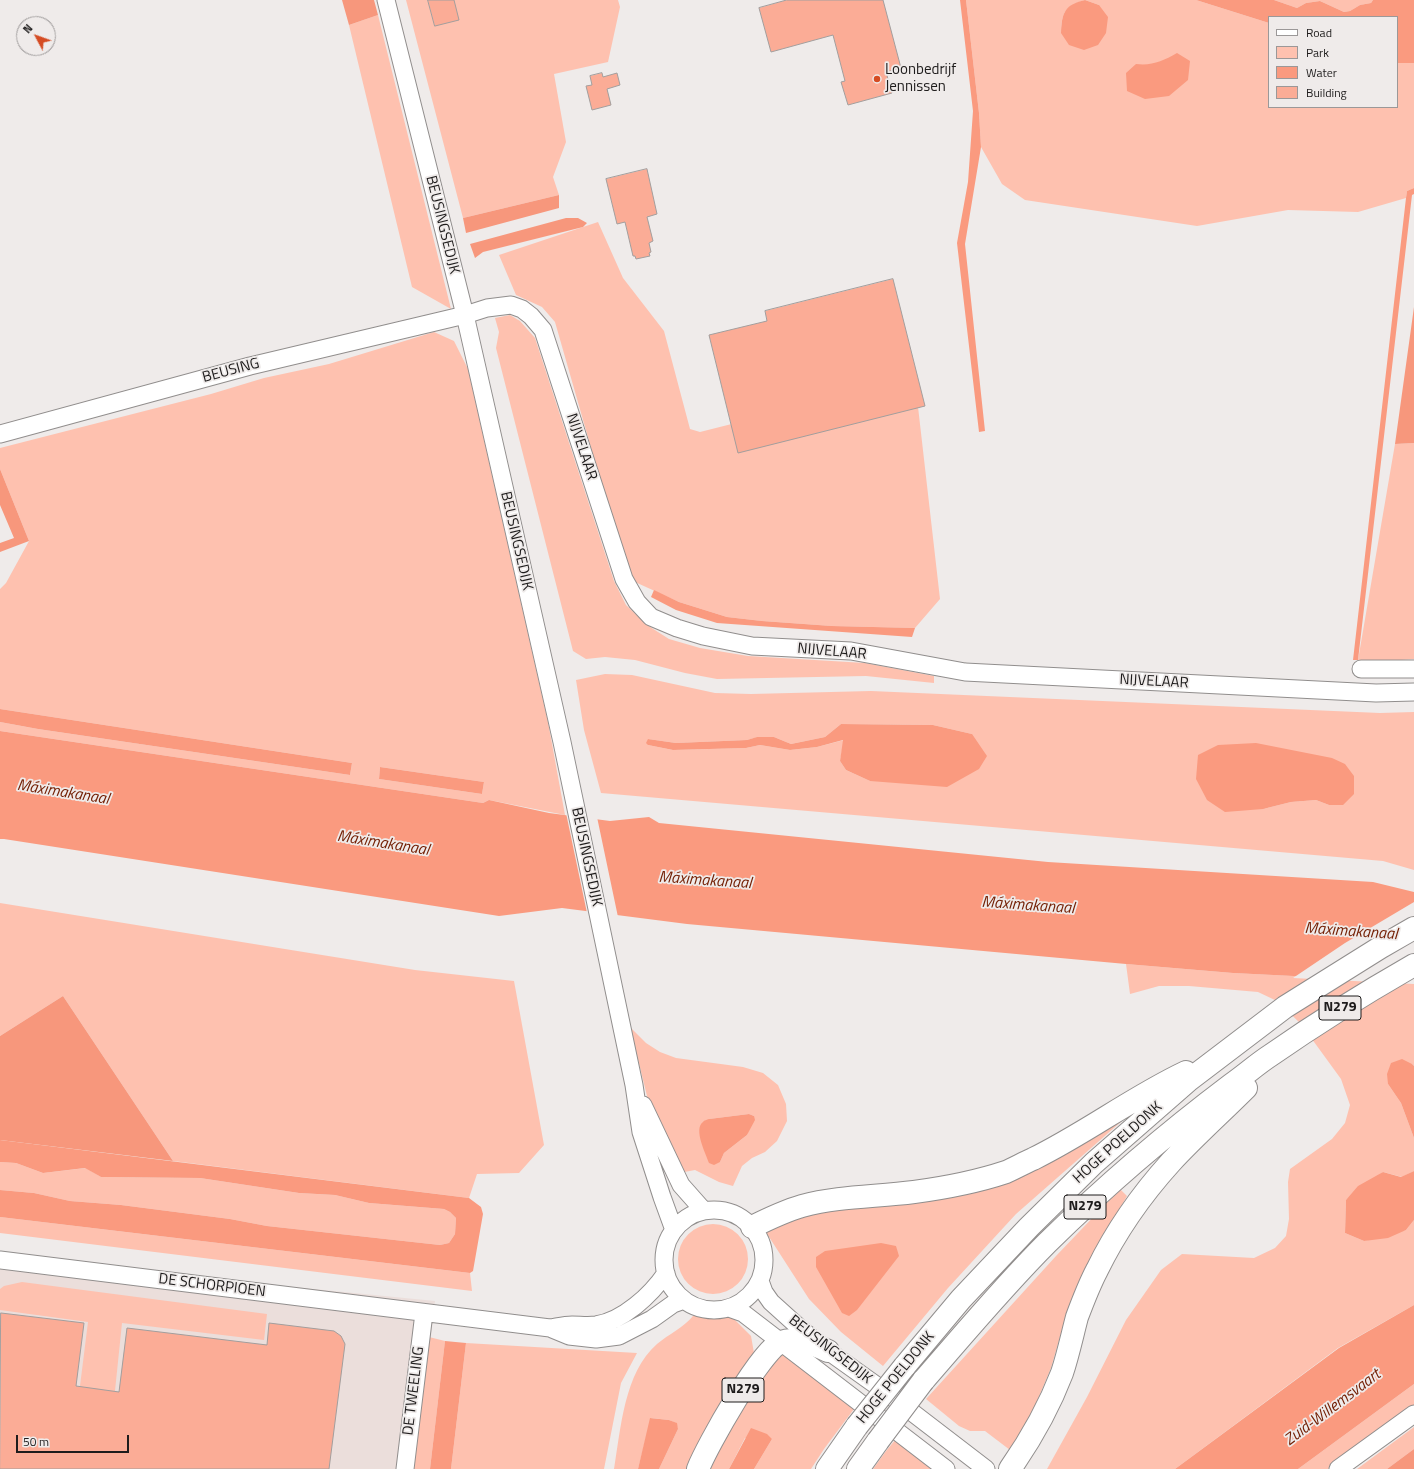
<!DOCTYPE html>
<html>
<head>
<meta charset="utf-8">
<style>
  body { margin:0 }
  #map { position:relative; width:1414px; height:1469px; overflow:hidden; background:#efebea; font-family:"Titillium Web",sans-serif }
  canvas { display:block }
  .legend { position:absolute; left:1268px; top:16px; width:130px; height:92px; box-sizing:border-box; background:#efebea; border:1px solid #9b9898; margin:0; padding:5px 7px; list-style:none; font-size:12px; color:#1e1c1c }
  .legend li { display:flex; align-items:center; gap:8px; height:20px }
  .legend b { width:20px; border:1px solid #9b9898 }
  .north { position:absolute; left:16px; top:16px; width:40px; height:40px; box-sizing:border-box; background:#efebea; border:1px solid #9b9898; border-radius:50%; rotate:311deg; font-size:11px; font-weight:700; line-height:16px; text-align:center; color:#1e1c1c }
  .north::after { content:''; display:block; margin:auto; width:14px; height:18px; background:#d54c23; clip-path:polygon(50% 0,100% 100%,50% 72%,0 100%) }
  .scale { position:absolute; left:16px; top:1435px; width:113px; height:18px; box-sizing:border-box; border:2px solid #1e1c1c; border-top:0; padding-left:5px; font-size:12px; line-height:14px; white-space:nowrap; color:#1e1c1c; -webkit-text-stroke:3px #efebea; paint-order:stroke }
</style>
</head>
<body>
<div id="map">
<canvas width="1414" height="1469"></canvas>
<ul class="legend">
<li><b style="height:5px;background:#fff"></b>Road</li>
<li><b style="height:11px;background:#fec1af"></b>Park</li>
<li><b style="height:11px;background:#fa9a7f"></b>Water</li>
<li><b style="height:11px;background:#fbac96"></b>Building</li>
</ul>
<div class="north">N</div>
<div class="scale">50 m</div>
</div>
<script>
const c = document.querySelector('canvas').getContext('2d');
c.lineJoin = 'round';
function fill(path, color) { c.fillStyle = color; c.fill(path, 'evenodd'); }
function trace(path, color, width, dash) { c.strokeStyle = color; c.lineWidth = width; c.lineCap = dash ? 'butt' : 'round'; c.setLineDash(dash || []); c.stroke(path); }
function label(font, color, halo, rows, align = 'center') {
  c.font = font + ' "Titillium Web",sans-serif'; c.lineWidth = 3.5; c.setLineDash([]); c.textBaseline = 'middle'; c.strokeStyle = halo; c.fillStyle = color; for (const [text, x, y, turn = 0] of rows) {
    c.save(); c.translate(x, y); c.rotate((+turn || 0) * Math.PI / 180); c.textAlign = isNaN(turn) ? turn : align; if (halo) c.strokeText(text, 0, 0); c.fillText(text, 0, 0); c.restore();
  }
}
const built = new Path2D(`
  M 0,1258 L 435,1301 L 416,1469 L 0,1469 Z`);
const green = new Path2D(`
  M 406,0 L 618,0 L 620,7 L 608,62 L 554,74 L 566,142 L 553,177 L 559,195 L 463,218 Z
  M 966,0 L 1085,0 C 1064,7 1062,12 1061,33 L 1099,5 L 1085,0 L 1196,0 L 1269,23 L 1269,107 L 1397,107 L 1397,63 L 1414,63 L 1414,188 L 1407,191 L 1406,198 L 1358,212 L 1288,210 L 1197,226 L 1025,200 L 1002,184 L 981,147 L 979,113 Z
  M 1274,0 L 1373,0 L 1371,3 L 1360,5 L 1350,11 L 1344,12 L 1320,1 L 1306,3 L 1297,8 Z
  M 378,15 L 451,309 L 412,287 L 349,25 Z
  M 598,222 L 623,278 L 664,331 L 690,429 L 700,432 L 902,381 L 917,398 L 940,599 L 915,628 L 832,626 L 762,621 L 727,617 L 679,602 L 635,582 L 626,570 L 555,322 L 542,307 L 516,295 L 499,255 Z
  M 510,315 L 520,321 L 535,338 L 614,581 L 626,605 L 647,625 L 669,639 L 700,648 L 748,656 L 865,663 L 934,676 L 934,683 L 866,676 L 717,679 L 685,673 L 635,660 L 605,657 L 586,659 L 573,651 L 496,348 L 499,332 L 495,318 Z
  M 434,332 L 454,341 L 468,369 L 548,722 L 565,815 L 489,800 L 483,803 L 0,731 L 0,722 L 38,729 L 350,775 L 352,763 L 0,709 L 0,589 L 6,583 L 29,541 L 0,469 L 0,448 L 211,394 L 264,378 L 329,364 ZM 380,767 L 484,782 L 482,794 L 379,779 Z
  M 1414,443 L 1414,659 L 1376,662 L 1358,660 L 1395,444 Z
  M 605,674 L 632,675 L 715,693 L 751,694 L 871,691 L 1380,713 L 1414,712 L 1414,870 L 1383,861 L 601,793 L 584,730 L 576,680 ZM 841,724 L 933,725 L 972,734 L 870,781 L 846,770 L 840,761 L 844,740 L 817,747 L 790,750 L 760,745 L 746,748 L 673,750 L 648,745 L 648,739 L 676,743 L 747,740 L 758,737 L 774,737 L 791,744 L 825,737 ZM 1354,776 L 1329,805 L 1316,800 L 1291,802 L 1263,809 Z
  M 0,903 L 415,970 L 514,981 L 544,1145 L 519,1173 L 477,1174 L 469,1198 L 173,1161 L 63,996 L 0,1036 Z
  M 1126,964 L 1233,973 L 1414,982 L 1414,1066 L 1412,1064 L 1388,1084 L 1401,1103 L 1414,1138 L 1414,1171 L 1402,1177 L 1383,1172 L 1346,1200 L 1345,1233 L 1364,1241 L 1406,1230 L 1414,1220 L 1414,1305 L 1338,1348 L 1175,1469 L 1047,1469 L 1087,1397 L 1126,1320 L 1161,1270 L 1182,1254 L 1254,1258 L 1275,1248 L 1286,1236 L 1289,1219 L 1288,1182 L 1290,1169 L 1332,1139 L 1345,1123 L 1350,1105 L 1341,1079 L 1301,1024 L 1277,1001 L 1258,992 L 1189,986 L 1159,986 L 1130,994 Z
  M 630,1027 L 646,1043 L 660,1052 L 676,1058 L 743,1067 L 763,1073 L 778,1085 L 786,1104 L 787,1121 L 777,1141 L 765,1152 L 752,1158 L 742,1166 L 733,1186 L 719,1182 L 695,1170 L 679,1173 L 649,1104 ZM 749,1114 L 754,1116 L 747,1135 L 724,1153 L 720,1162 L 709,1119 Z
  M 1131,1113 L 1016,1214 L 948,1288 L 883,1366 L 841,1332 L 809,1299 L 762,1226 L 786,1215 L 959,1190 Z
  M 0,1162 L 16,1163 L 43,1173 L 86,1168 L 101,1177 L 200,1178 L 299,1193 L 335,1195 L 369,1203 L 444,1209 L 450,1212 L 456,1218 L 455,1234 L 449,1243 L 440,1245 L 267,1226 L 230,1219 L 121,1205 L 70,1201 L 34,1193 L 0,1190 Z
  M 1120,1189 L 1127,1196 L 1087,1266 L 1066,1316 L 1051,1368 L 1030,1418 L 1010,1450 L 985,1431 L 970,1431 L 959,1426 L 926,1399 L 1056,1256 Z
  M 0,1217 L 470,1273 L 472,1291 L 0,1233 Z
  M678 1259a35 35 0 1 1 70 0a35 35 0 1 1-70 0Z
  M 22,1282 L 267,1314 L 264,1340 L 122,1323 L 110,1439 L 74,1434 L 88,1322 L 0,1310 L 0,1289 L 4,1286 Z
  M 693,1316 L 731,1316 L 751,1336 L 754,1353 L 750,1368 L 691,1469 L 659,1469 L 678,1429 L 676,1423 L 669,1420 L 651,1418 L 638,1469 L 614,1469 C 621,1428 624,1373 657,1344 C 669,1334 683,1328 693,1316 Z
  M 429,1337 L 445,1341 L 430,1469 L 413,1469 Z
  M 466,1343 L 637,1353 L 621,1383 L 604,1469 L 451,1469 Z
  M 781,1351 L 854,1409 L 824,1449 L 811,1469 L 754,1469 L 772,1439 L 745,1438 L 729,1469 L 704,1469 L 709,1455 Z
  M 1414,1384 L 1414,1408 L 1328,1469 L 1298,1469 Z
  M 1414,1427 L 1414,1449 L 1387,1469 L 1357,1469 Z
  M 896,1439 L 934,1469 L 873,1469 L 886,1451 Z`);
const forest = new Path2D(`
  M 342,0 L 374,0 L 378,15 L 349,25 Z
  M 559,195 L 559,208 L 466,233 L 463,218 Z
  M 566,218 L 578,218 L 587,223 L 583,227 L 483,252 L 475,258 L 470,244 Z
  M 1414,307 L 1414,443 L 1395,444 Z
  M 0,469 L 29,541 L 0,552 L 0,543 L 14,538 L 0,505 Z
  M 63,996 L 173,1161 L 0,1140 L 0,1036 Z
  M 1414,1449 L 1414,1469 L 1387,1469 Z`);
const water = new Path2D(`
  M 960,0 L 966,0 L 979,113 L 981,147 L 965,244 L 985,431 L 979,432 L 957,243 L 968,182 L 973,111 Z
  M 1085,0 L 1099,5 L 1108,17 L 1106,33 L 1098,45 L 1084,50 L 1069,45 L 1061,33 C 1062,13 1064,5 1085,0 Z
  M 1196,0 L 1274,0 L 1297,8 L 1306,3 L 1320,1 L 1344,12 L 1350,11 L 1360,5 L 1371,3 L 1373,0 L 1414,0 L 1414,63 L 1397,63 L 1397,17 L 1269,17 L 1269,23 Z
  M 1177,53 L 1190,61 L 1188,80 L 1169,96 L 1145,99 L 1127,91 L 1126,73 L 1136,64 C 1152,66 1163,61 1177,53 Z
  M 1414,188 L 1414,194 L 1412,195 L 1358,660 L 1353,660 L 1406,198 L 1407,191 Z
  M 654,590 L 679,602 L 727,617 L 762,621 L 832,626 L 915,628 L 912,637 L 717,623 L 676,610 L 651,597 Z
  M 0,709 L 352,763 L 350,775 L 38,729 L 0,722 Z
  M 841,724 L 933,725 L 972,734 L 987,756 L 979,769 L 947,787 L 870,781 L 846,770 L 840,761 L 843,740 L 817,747 L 790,750 L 760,745 L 746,748 L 673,750 L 648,745 L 646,743 L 648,739 L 676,743 L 747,740 L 757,737 L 774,737 L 791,744 L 825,737 Z
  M 0,731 L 483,803 L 489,800 L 549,813 L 610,821 L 649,817 L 659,823 L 1048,862 L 1373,882 L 1414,892 L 1414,982 L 1233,973 L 1126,964 L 687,924 L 562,908 L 499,916 L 4,839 L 0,839 Z
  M 1256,743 L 1332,758 L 1345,764 L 1354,776 L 1354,794 L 1343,805 L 1329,805 L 1316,800 L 1291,802 L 1263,809 L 1225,812 L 1207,800 L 1196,779 L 1198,755 L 1218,745 Z
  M 380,767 L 484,782 L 482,794 L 379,779 Z
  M 1402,1059 L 1412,1064 L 1414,1066 L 1414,1138 L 1401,1103 L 1388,1084 L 1387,1074 L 1391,1063 Z
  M 749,1114 L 754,1116 L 755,1120 L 747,1135 L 724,1153 L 720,1162 L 714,1165 L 709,1163 C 706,1154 693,1129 703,1122 C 704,1120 707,1120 709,1119 Z
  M 0,1140 L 469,1198 L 481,1207 L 483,1214 L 473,1271 L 470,1273 L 0,1217 L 0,1190 L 34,1193 L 70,1201 L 121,1205 L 230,1219 L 267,1226 L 440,1245 L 449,1243 L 455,1234 L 456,1218 L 450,1212 L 444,1209 L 369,1203 L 335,1195 L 299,1193 L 200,1178 L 101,1177 L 85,1168 L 43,1173 L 16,1163 L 0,1162 Z
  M 1414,1171 L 1414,1220 L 1406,1230 L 1388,1238 L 1364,1241 L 1345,1233 L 1346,1200 L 1358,1186 L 1383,1172 L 1401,1177 Z
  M 881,1243 L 896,1246 L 899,1256 L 857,1310 L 849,1316 L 842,1313 L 816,1267 L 816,1257 L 825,1251 Z
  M 1414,1305 L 1414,1384 L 1298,1469 L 1175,1469 L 1339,1348 Z
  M 445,1341 L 466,1343 L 451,1469 L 430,1469 Z
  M 650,1418 L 669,1420 L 677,1423 L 678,1429 L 659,1469 L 638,1469 Z
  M 751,1428 L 767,1434 L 772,1439 L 754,1469 L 729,1469 Z`);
const pier = new Path2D(`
  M 566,813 L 597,817 L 618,917 L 587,913 Z
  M 1414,902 L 1414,984 L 1293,978 L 1345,943 Z`);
const building = new Path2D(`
  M 428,0 L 454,0 L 459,20 L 435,26 Z
  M 787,0 L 883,0 L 901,68 L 886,72 L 892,93 L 848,105 L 841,82 L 845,81 L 833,35 L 771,52 L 759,8 Z
  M 602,73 L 603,77 L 617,73 L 620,85 L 607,89 L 611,105 L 592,110 L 586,86 L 592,85 L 590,76 Z
  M 647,169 L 657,214 L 647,217 L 653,241 L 649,243 L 651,252 L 649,253 L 650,256 L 636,259 L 635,256 L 633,256 L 625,222 L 617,224 L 606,179 Z
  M 893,279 L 925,406 L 738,453 L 709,335 L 767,321 L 765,311 Z
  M 1,1313 L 84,1323 L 76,1386 L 119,1392 L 127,1328 L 267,1345 L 269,1323 L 334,1331 L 341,1336 L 345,1344 L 329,1469 L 0,1469 Z`);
const minor = new Path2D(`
  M 386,0 L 465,315 L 562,742 L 634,1085 L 641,1132 L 662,1197 L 674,1230
  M 0,434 L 250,366 L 465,315 L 487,308 L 511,305 L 522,309 L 531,316 L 543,330 L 624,579 L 637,602 L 651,617 L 677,628 L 703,636 L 752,646 L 851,651 L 965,672 L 1376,693 L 1414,692
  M 1361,669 L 1414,669
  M 643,1105 L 681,1185 L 704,1211
  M664 1260a50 50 0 1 1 100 0a50 50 0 1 1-100 0Z
  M 0,1260 L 550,1328 C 557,1327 564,1325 572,1325 C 580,1325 588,1326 596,1325 C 623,1321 651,1295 666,1273
  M 760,1281 L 764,1292 L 771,1302 L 802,1330 L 828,1351 L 887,1393 L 986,1469
  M 729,1308 L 743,1313 L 946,1469
  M 552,1329 L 569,1336 L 596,1339 L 619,1336 L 652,1319 L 673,1304 L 684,1300
  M 405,1469 L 424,1313
  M 1338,1469 L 1414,1414`);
const highway = new Path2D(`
  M 752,1227 C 768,1219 785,1211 802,1206 C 839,1196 876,1197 914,1192 C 944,1188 976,1182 1006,1172 C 1015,1168 1024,1163 1033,1159 C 1086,1133 1133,1097 1186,1072
  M 904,1367 L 961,1299 L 1029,1227 L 1094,1163 L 1189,1080 L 1285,1007 L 1381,947 L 1414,928
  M 923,1381 C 964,1334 1003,1287 1047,1243 C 1105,1186 1167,1133 1232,1084 C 1245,1075 1257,1064 1271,1055 C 1317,1023 1365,993 1414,965
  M 698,1469 C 707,1446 761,1350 781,1342 C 796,1336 815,1345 828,1351
  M 827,1469 L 857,1426
  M 858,1469 L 878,1441
  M 1010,1469 C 1031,1439 1049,1407 1062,1373 C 1068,1355 1072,1336 1077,1317 C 1083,1301 1089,1285 1097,1270 C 1116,1231 1142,1194 1171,1162 C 1195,1136 1221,1113 1246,1088`);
const highwayBridge = new Path2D(`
  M 857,1426 L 904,1367
  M 878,1441 L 923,1381`);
const markers = [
  [877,79,4,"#d54c23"]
];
const shields = [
  [1340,1008,42],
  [1085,1207,42],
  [743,1390,42]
];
const shieldNames = [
  ["N279",1340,1008],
  ["N279",1085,1207],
  ["N279",743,1390]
];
const poiNames = [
  ["Loonbedrijf",885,70],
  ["Jennissen",885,87]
];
const streetNames = [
  ["BEUSINGSEDIJK",442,225,76],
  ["BEUSING",231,371,-15],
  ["NIJVELAAR",581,447,72],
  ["BEUSINGSEDIJK",516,541,77],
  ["NIJVELAAR",832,652,5],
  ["NIJVELAAR",1154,682,3],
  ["BEUSINGSEDIJK",586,857,78],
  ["HOGE POELDONK",1118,1143,-42],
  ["DE SCHORPIOEN",212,1286,7],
  ["BEUSINGSEDIJK",830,1350,38],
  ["HOGE POELDONK",896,1378,-51],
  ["DE TWEELING",414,1391,-83]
];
const waterNames = [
  ["Máximakanaal",63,793,9],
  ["Máximakanaal",383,844,9],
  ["Máximakanaal",705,881,4],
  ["Máximakanaal",1028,906,4],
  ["Máximakanaal",1351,932,4],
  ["Zuid-Willemsvaart",1333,1408,-37]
];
fill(built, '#ebdedb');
fill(green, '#fec1af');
fill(forest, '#f7977c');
fill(water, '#fa9a7f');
fill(pier, '#efebea');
fill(building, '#fbac96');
trace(building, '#a29e9d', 1);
trace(minor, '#918e8d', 19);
trace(highway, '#918e8d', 24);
trace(minor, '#fff', 17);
trace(highway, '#fff', 22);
trace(highwayBridge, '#918e8d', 24, []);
trace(highwayBridge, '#fff', 22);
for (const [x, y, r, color] of markers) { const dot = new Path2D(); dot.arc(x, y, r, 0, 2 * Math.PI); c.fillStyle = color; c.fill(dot); trace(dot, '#efebea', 1.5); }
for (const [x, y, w] of shields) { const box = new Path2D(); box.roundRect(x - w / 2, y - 12, w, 24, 3); c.fillStyle = '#efebea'; c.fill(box); trace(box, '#1e1c1c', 1); }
label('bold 14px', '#1e1c1c', null, shieldNames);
label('15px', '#1e1c1c', '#efebea', poiNames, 'left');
label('15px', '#1e1c1c', '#efebea', streetNames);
label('italic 16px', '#742005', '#efebea', waterNames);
</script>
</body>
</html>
